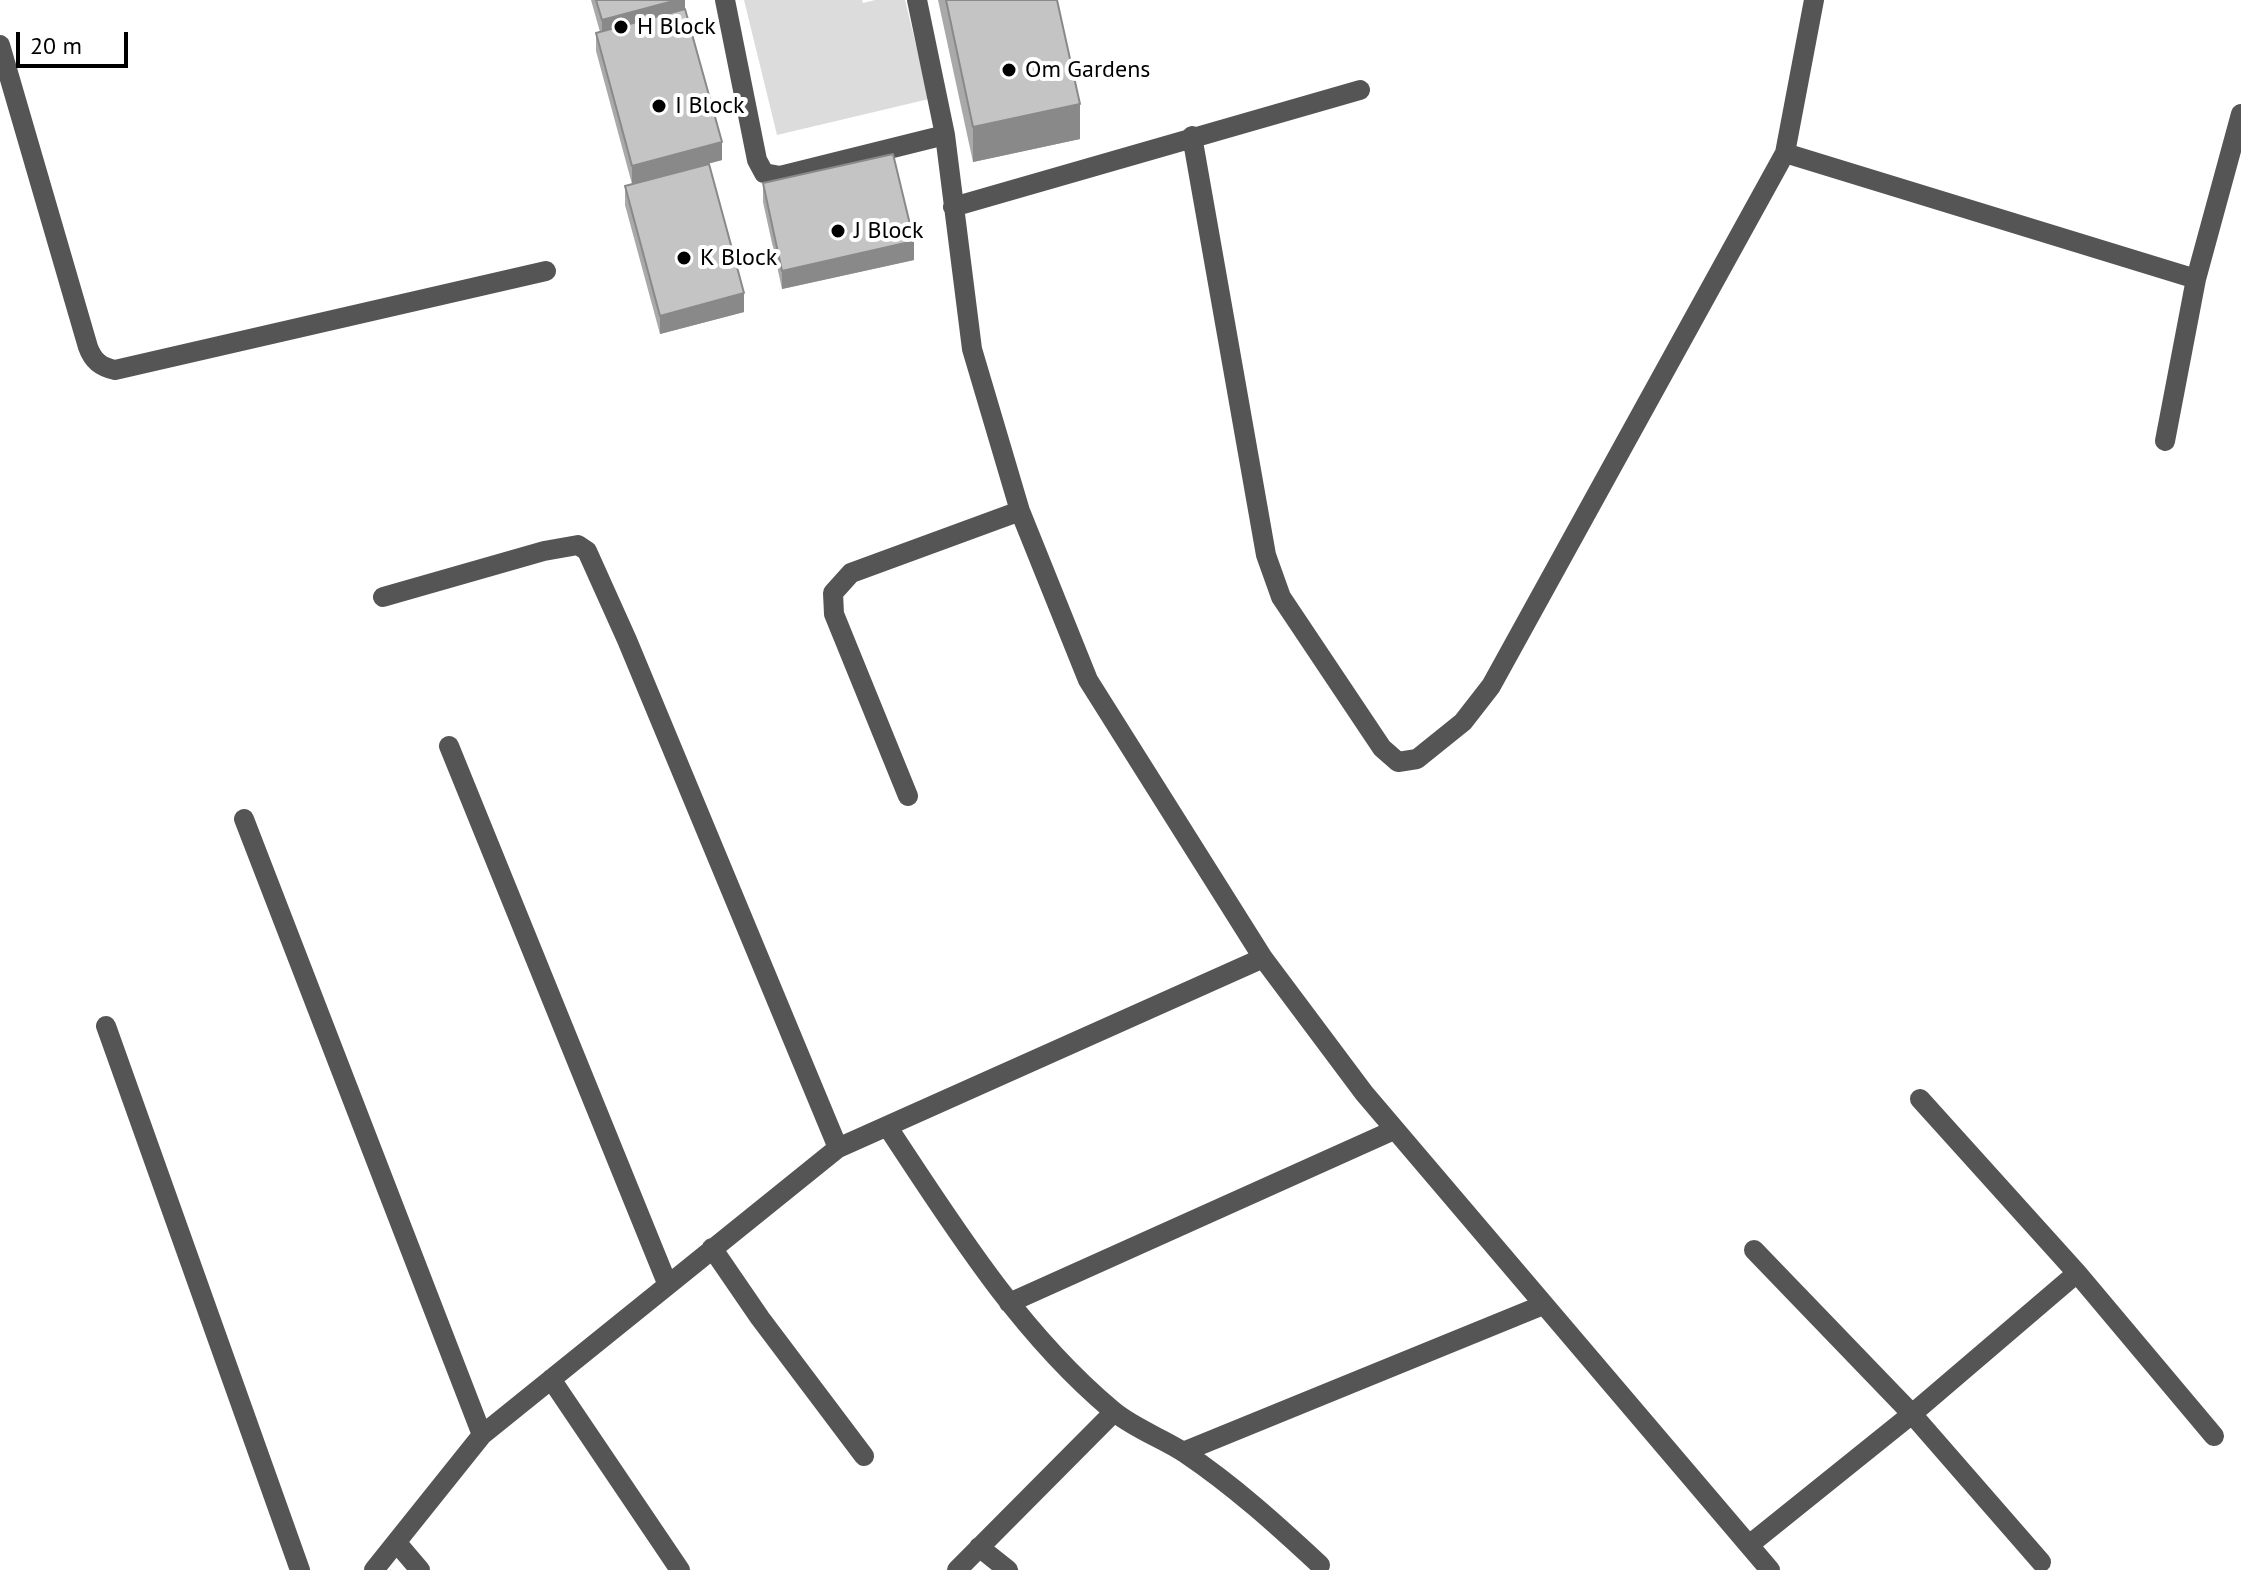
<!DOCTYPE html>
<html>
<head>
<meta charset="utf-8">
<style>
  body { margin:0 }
  #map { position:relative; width:2241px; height:1570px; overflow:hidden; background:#fff; font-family:"PT Sans",sans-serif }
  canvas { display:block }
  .scale { position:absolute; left:16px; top:32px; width:112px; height:36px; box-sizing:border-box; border:4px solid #000; border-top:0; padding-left:10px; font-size:24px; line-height:28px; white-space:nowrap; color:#000; -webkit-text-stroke:6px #fff; paint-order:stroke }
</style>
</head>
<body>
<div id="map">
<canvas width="2241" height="1570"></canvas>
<div class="scale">20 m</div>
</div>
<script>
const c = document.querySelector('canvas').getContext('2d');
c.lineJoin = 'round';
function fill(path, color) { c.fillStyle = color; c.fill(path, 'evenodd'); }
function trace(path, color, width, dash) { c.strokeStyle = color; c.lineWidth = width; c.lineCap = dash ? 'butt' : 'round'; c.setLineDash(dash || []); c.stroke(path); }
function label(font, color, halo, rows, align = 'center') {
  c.font = font + ' "PT Sans",sans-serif'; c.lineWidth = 8; c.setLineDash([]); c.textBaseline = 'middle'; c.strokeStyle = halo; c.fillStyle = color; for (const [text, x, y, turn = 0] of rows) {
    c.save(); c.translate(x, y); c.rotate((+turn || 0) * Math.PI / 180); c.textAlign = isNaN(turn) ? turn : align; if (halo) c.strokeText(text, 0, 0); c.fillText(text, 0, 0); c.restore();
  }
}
const green = new Path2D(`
  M 744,0 L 862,0 L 863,3 L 875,0 L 905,0 L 929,99 L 777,135 Z`);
const minor = new Path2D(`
  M 725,0 L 757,160 L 764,173 L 780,176 L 945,135
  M 917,0 L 945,135 L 972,349 L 1020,511 L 1088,680 L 1263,958 L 1364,1093 L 1770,1570
  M 0,45 L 88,347 C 93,361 101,367 115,370 L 546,271
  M 1192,136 L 1266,555 L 1281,597 L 1382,748 L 1398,762 L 1417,759 L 1463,722 L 1491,686 L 1785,153 L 1814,0
  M 1785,153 L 2196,279
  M 953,207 L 1360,90
  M 2165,441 L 2196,279 L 2241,114
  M 383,597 L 544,551 L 578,545 L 587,551 L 627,640 L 838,1148
  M 449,746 L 667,1283
  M 908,796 L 834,614 L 833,593 L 851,573 L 1020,511
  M 244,819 L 482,1435
  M 106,1026 L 300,1570
  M 1920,1099 L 2077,1273 L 2214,1436
  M 887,1126 C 953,1226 1019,1332 1112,1410 C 1133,1428 1162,1438 1185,1453 C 1234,1486 1277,1525 1320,1565
  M 712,1248 L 760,1318 L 864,1456
  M 1754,1250 L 1912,1414 L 2041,1562
  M 1009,1303 L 1394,1130
  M 551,1379 L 680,1570
  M 1183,1452 L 1543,1305
  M 397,1543 L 420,1570
  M 1749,1545 L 1912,1414 L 2077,1273
  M 979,1547 L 1008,1570
  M 374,1570 L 482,1435 L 838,1148 L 1263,958
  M 957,1570 L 1114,1412`);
const wall = new Path2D(`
  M 591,0 L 685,0 L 685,9 L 722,160 L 632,184 L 596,51 L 596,33 L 600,32 Z
  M 938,0 L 1057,0 L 1080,139 L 973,162 Z
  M 763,183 L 914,260 L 782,289 L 763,202 Z
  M 625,186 L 744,312 L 660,334 L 625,205 Z`);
const shadedWall = new Path2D(`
  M 677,0 L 685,0 L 685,16 L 602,38 L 602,20 Z
  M 1080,104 L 1080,139 L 973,162 L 973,127 Z
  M 722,142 L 722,160 L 632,184 L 632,166 Z
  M 914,241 L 914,260 L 782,289 L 782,271 Z
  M 744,293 L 744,312 L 660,334 L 660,316 Z`);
const building = new Path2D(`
  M 596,0 L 677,0 L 602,20 Z
  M 946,0 L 1057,0 L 1080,104 L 973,127 Z
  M 685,9 L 722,142 L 632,166 L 596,33 Z
  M 893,154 L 914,241 L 782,271 L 763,183 Z
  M 709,164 L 744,293 L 660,316 L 625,186 Z`);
const markers = [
  [621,27,8,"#000"],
  [1009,70,8,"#000"],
  [659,106,8,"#000"],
  [838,231,8,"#000"],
  [684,258,8,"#000"]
];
const poiNames = [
  ["H Block",637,27],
  ["Om Gardens",1025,70],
  ["I Block",675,106],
  ["J Block",854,231],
  ["K Block",700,258]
];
fill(green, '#dcdcdc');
trace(minor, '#555', 20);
fill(wall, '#a9a9a9');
fill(shadedWall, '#898989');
fill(building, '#c4c4c4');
trace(building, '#898989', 2);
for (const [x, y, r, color] of markers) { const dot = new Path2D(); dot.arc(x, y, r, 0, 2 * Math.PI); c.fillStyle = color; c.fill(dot); trace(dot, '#fff', 3); }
label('24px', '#000', '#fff', poiNames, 'left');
</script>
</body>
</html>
